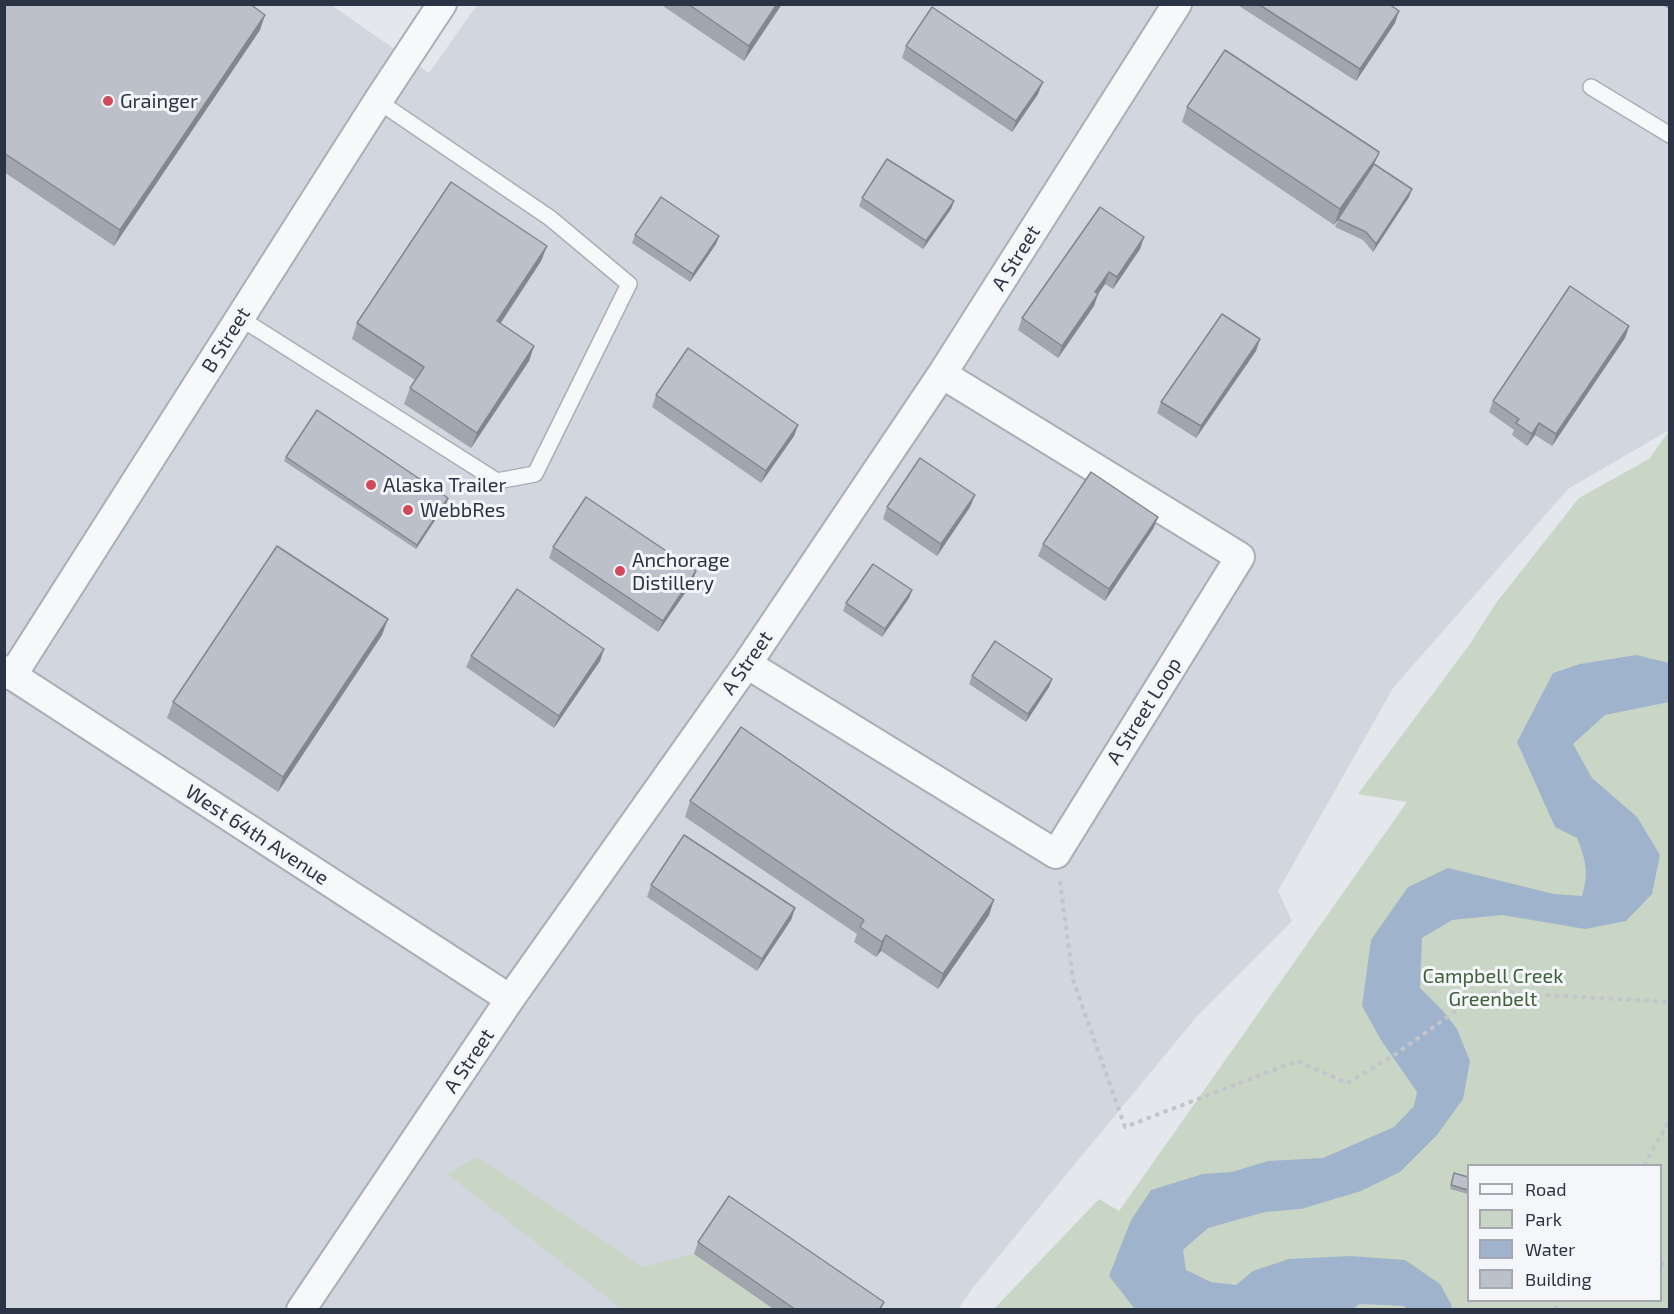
<!DOCTYPE html>
<html>
<head>
<meta charset="utf-8">
<style>
  body { margin:0 }
  #map { position:relative; width:1674px; height:1314px; overflow:hidden; background:#e4e7ec; font-family:"Exo 2",sans-serif }
  canvas { display:block }
  .frame { position:absolute; inset:0; border:6px solid #2b3445; pointer-events:none }
  .legend { position:absolute; left:1467px; top:1164px; width:195px; height:138px; box-sizing:border-box; background:#f4f6f9; border:2px solid #a4a8b1; margin:0; padding:8px 10px; list-style:none; font-size:18px; color:#2b3445 }
  .legend li { display:flex; align-items:center; gap:12px; height:30px }
  .legend b { width:30px; border:2px solid #a4a8b1 }
</style>
</head>
<body>
<div id="map">
<canvas width="1674" height="1314"></canvas>
<div class="frame"></div>
<ul class="legend">
<li><b style="height:8px;background:#f7f8fa"></b>Road</li>
<li><b style="height:16px;background:#c9d6c5"></b>Park</li>
<li><b style="height:16px;background:#9fb4cc"></b>Water</li>
<li><b style="height:16px;background:#bbc0ca"></b>Building</li>
</ul>
</div>
<script>
const c = document.querySelector('canvas').getContext('2d');
c.lineJoin = 'round';
function fill(path, color) { c.fillStyle = color; c.fill(path, 'evenodd'); }
function trace(path, color, width, dash) { c.strokeStyle = color; c.lineWidth = width; c.lineCap = dash ? 'butt' : 'round'; c.setLineDash(dash || []); c.stroke(path); }
function label(font, color, halo, rows, align = 'center') {
  c.font = font + ' "Exo 2",sans-serif'; c.lineWidth = 6; c.setLineDash([]); c.textBaseline = 'middle'; c.strokeStyle = halo; c.fillStyle = color; for (const [text, x, y, turn = 0] of rows) {
    c.save(); c.translate(x, y); c.rotate((+turn || 0) * Math.PI / 180); c.textAlign = isNaN(turn) ? turn : align; if (halo) c.strokeText(text, 0, 0); c.fillText(text, 0, 0); c.restore();
  }
}
const built = new Path2D(`
  M 5,5 L 331,5 L 429,73 L 477,5 L 1669,5 L 1669,430 L 1568,489 L 1393,688 L 1278,891 L 1292,921 L 1198,1015 L 975,1285 L 958,1309 L 5,1309 Z`);
const green = new Path2D(`
  M 1669,431 L 1669,1309 L 993,1310 L 1099,1199 L 1119,1211 L 1407,802 L 1358,794 L 1470,644 L 1496,603 L 1579,498 L 1649,459 ZM 1468,1166 L 1660,1166 L 1660,1300 L 1468,1300 Z
  M 477,1157 L 643,1267 L 694,1254 L 775,1309 L 622,1309 L 447,1174 Z`);
const water = new Path2D(`
  M 1636,655 L 1669,663 L 1669,702 L 1605,715 L 1573,744 L 1592,778 L 1637,817 L 1660,855 L 1652,894 L 1626,921 L 1585,929 L 1502,915 L 1452,920 L 1422,938 L 1420,988 L 1443,1011 L 1457,1029 L 1470,1061 L 1463,1099 L 1437,1135 L 1400,1172 L 1361,1191 L 1301,1209 L 1265,1212 L 1208,1228 L 1183,1250 L 1186,1270 L 1211,1282 L 1236,1285 L 1253,1271 L 1289,1259 L 1350,1256 L 1405,1260 L 1440,1284 L 1451,1304 L 1452,1309 L 1406,1309 L 1404,1306 L 1360,1304 L 1351,1310 L 1135,1309 L 1109,1276 L 1131,1220 L 1151,1190 L 1203,1174 L 1232,1172 L 1268,1161 L 1323,1158 L 1394,1127 L 1414,1106 L 1417,1092 L 1381,1040 L 1362,1006 L 1371,940 L 1408,887 L 1448,868 L 1554,894 L 1582,896 C 1589,872 1586,861 1577,838 L 1555,827 L 1517,742 L 1553,673 L 1580,664 Z`);
const path = new Path2D(`
  M 1060,881 L 1073,980 L 1125,1127 L 1297,1061 L 1347,1083 L 1393,1056 L 1457,1010 L 1491,992 L 1670,1002
  M 1644,1166 L 1670,1119
  M 1660,1264 L 1670,1263
  M 1555,1310 L 1561,1300`);
const service = new Path2D(`
  M 1591,87 L 1670,135
  M 240,318 L 497,481 L 535,474 L 629,284 L 550,218 L 378,101`);
const minor = new Path2D(`
  M 747,664 L 1056,854 L 1240,557 L 942,374
  M 4,670 L 510,999
  M 12,676 L 378,101 L 442,4
  M 301,1310 L 510,999 L 747,664 L 942,374 L 1177,4`);
const wall = new Path2D(`
  M 4,4 L 260,30 L 114,246 L 4,172 Z
  M 660,4 L 782,4 L 744,61 Z
  M 1236,4 L 1389,4 L 1395,23 L 1356,81 Z
  M 1661,4 L 1670,4 L 1670,10 Z
  M 906,46 L 1038,94 L 1012,132 L 902,58 Z
  M 1187,107 L 1374,164 L 1409,197 L 1373,252 L 1363,240 L 1335,227 L 1338,220 L 1334,225 L 1182,122 Z
  M 862,198 L 954,201 L 951,209 L 923,249 L 859,206 Z
  M 635,235 L 719,236 L 716,244 L 690,282 L 632,243 Z
  M 1144,237 L 1140,249 L 1113,289 L 1105,284 L 1098,294 L 1094,306 L 1058,358 L 1018,330 L 1022,318 Z
  M 547,246 L 541,261 L 501,323 L 534,346 L 529,361 L 471,448 L 404,404 L 410,388 L 415,380 L 352,339 L 357,323 Z
  M 1629,326 L 1625,338 L 1552,446 L 1535,435 L 1527,446 L 1512,435 L 1514,430 L 1489,412 L 1493,401 Z
  M 1260,339 L 1256,351 L 1196,438 L 1157,413 L 1161,402 Z
  M 656,395 L 798,425 L 794,436 L 761,483 L 652,407 Z
  M 286,457 L 447,502 L 416,549 L 284,461 Z
  M 975,495 L 970,507 L 937,556 L 883,519 L 887,507 Z
  M 1158,517 L 1153,529 L 1105,601 L 1038,556 L 1043,544 Z
  M 553,547 L 696,571 L 692,583 L 658,632 L 549,558 Z
  M 912,590 L 909,598 L 882,637 L 843,611 L 846,603 Z
  M 382,635 L 278,792 L 167,718 L 173,702 Z
  M 604,649 L 600,661 L 554,728 L 466,667 L 471,656 Z
  M 972,676 L 1052,679 L 1049,687 L 1026,722 L 969,684 Z
  M 690,801 L 989,915 L 938,989 L 881,951 L 876,957 L 854,942 L 857,934 L 685,817 Z
  M 651,885 L 795,908 L 791,920 L 757,971 L 647,897 Z
  M 1454,1173 L 1468,1177 L 1468,1194 L 1450,1189 Z
  M 698,1242 L 884,1302 L 881,1310 L 775,1310 L 694,1254 Z`);
const shadedWall = new Path2D(`
  M 777,4 L 782,4 L 744,61 L 749,46 Z
  M 1399,11 L 1395,23 L 1356,81 L 1360,69 Z
  M 265,15 L 260,30 L 114,246 L 120,230 Z
  M 1043,82 L 1038,94 L 1012,132 L 1016,121 Z
  M 1377,157 L 1371,172 L 1334,225 L 1340,209 Z
  M 1412,189 L 1409,197 L 1373,252 L 1376,244 Z
  M 954,201 L 951,209 L 923,249 L 926,241 Z
  M 719,236 L 716,244 L 690,282 L 693,274 Z
  M 1144,237 L 1140,249 L 1113,289 L 1117,277 Z
  M 547,246 L 541,261 L 492,336 L 497,321 Z
  M 1109,272 L 1105,284 L 1091,304 L 1095,292 Z
  M 1098,294 L 1094,306 L 1058,358 L 1062,346 Z
  M 1629,326 L 1625,338 L 1552,446 L 1556,434 Z
  M 1260,339 L 1256,351 L 1196,438 L 1201,426 Z
  M 534,346 L 529,361 L 471,448 L 477,433 Z
  M 1539,423 L 1535,435 L 1527,446 L 1532,434 Z
  M 798,425 L 794,436 L 761,483 L 766,471 Z
  M 975,495 L 970,507 L 937,556 L 941,544 Z
  M 448,498 L 447,502 L 416,549 L 417,545 Z
  M 1158,517 L 1153,529 L 1105,601 L 1109,589 Z
  M 696,571 L 692,583 L 658,632 L 663,621 Z
  M 912,590 L 909,598 L 882,637 L 885,629 Z
  M 388,619 L 382,635 L 278,792 L 283,777 Z
  M 604,649 L 600,661 L 554,728 L 559,716 Z
  M 1052,679 L 1049,687 L 1026,722 L 1028,714 Z
  M 994,900 L 989,915 L 938,989 L 943,974 Z
  M 795,908 L 791,920 L 757,971 L 762,959 Z
  M 886,935 L 881,951 L 876,957 L 882,942 Z`);
const building = new Path2D(`
  M 4,4 L 250,4 L 265,15 L 120,230 L 4,153 Z
  M 688,4 L 777,4 L 749,46 Z
  M 1258,4 L 1389,4 L 1399,11 L 1360,69 Z
  M 932,7 L 1043,82 L 1016,121 L 906,46 Z
  M 1225,50 L 1379,152 L 1377,157 L 1340,209 L 1187,107 Z
  M 887,159 L 954,201 L 926,241 L 862,198 Z
  M 1374,164 L 1412,189 L 1376,244 L 1366,232 L 1338,219 Z
  M 451,182 L 547,246 L 497,321 L 534,346 L 477,433 L 410,388 L 424,367 L 357,323 Z
  M 661,197 L 719,236 L 693,274 L 635,235 Z
  M 1100,207 L 1144,237 L 1117,277 L 1109,272 L 1095,292 L 1098,294 L 1062,346 L 1022,318 Z
  M 1570,286 L 1629,326 L 1556,434 L 1539,423 L 1532,434 L 1516,423 L 1519,419 L 1493,401 Z
  M 1222,314 L 1260,339 L 1201,426 L 1161,402 Z
  M 688,348 L 798,425 L 766,471 L 656,395 Z
  M 317,410 L 448,498 L 417,545 L 286,457 Z
  M 920,458 L 975,495 L 941,544 L 887,507 Z
  M 1091,472 L 1158,517 L 1109,589 L 1043,544 Z
  M 586,497 L 696,571 L 663,621 L 553,547 Z
  M 277,546 L 388,619 L 283,777 L 173,702 Z
  M 873,564 L 912,590 L 885,629 L 846,603 Z
  M 517,589 L 604,649 L 559,716 L 471,656 Z
  M 995,641 L 1052,679 L 1028,714 L 972,676 Z
  M 741,727 L 994,900 L 943,974 L 886,935 L 882,942 L 860,927 L 864,920 L 690,801 Z
  M 684,835 L 795,908 L 762,959 L 651,885 Z
  M 1454,1173 L 1468,1177 L 1468,1190 L 1451,1185 Z
  M 729,1196 L 884,1302 L 879,1310 L 796,1310 L 698,1242 Z`);
const markers = [
  [108,101,6,"#d1495b"],
  [371,485,6,"#d1495b"],
  [408,510,6,"#d1495b"],
  [620,571,6,"#d1495b"]
];
const poiNames = [
  ["Grainger",120,101],
  ["Alaska Trailer",383,485],
  ["WebbRes",420,510],
  ["Anchorage",632,560],
  ["Distillery",632,583]
];
const streetNames = [
  ["A Street",1016,258,-58],
  ["B Street",226,340,-58],
  ["A Street",747,663,-55],
  ["A Street Loop",1144,711,-58],
  ["West 64th Avenue",257,835,33],
  ["A Street",469,1061,-56]
];
const parkNames = [
  ["Campbell Creek",1493,976],
  ["Greenbelt",1493,999]
];
fill(built, '#d2d6de');
fill(green, '#c9d6c5');
fill(water, '#9fb4cc');
trace(service, '#a9aeb7', 18);
trace(minor, '#a9aeb7', 32);
trace(path, '#c2c5cb', 4, [4.5, 4.5]);
trace(service, '#f7f8fa', 15);
trace(minor, '#f7f8fa', 28);
fill(wall, '#a1a5ae');
fill(shadedWall, '#83868d');
fill(building, '#bbc0ca');
trace(building, '#83868d', 1.5);
for (const [x, y, r, color] of markers) { const dot = new Path2D(); dot.arc(x, y, r, 0, 2 * Math.PI); c.fillStyle = color; c.fill(dot); trace(dot, '#f4f6f9', 2); }
label('20px', '#2b3445', '#f4f6f9', poiNames, 'left');
label('20px', '#2b3445', '#f4f6f9', streetNames);
label('20px', '#3f6138', '#f4f6f9', parkNames);
</script>
</body>
</html>
